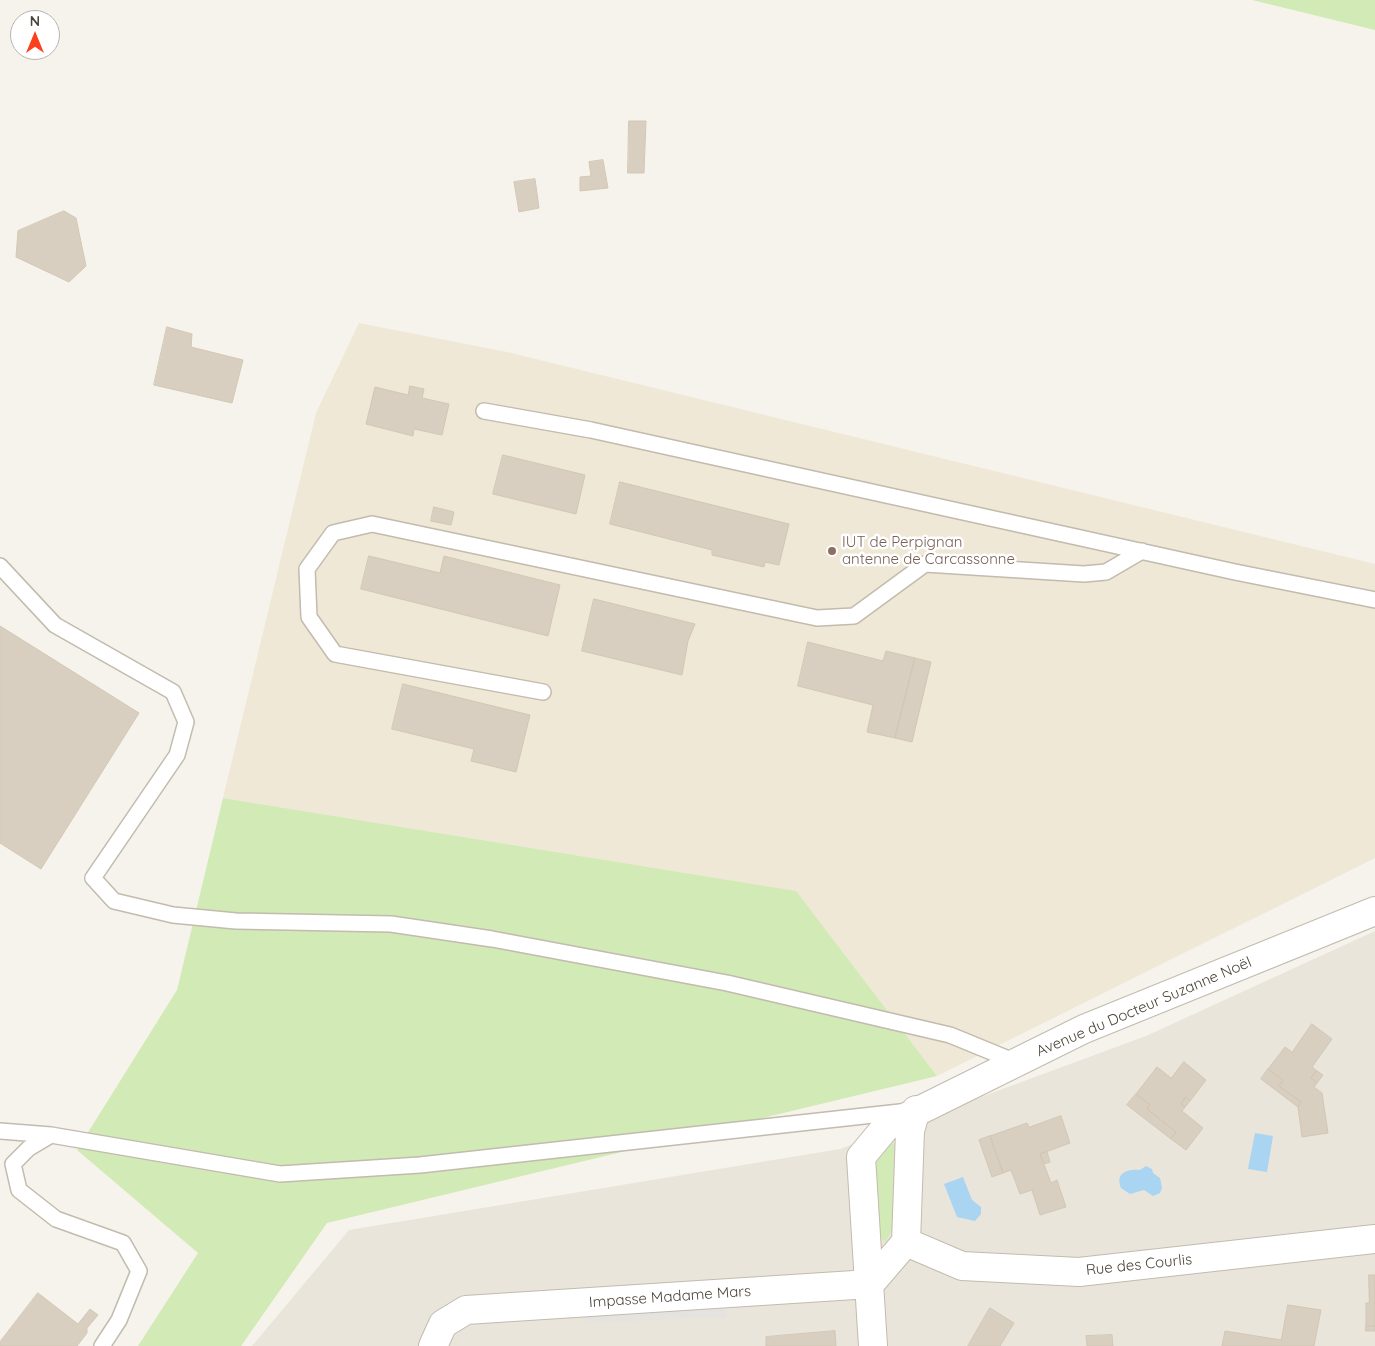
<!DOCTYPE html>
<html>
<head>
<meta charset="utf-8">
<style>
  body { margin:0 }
  #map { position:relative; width:1375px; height:1346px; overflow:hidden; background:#f6f3ec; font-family:Quicksand,sans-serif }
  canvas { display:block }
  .north { position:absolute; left:10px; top:10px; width:50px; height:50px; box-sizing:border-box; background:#fff; border:1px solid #b7b4b0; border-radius:50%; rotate:0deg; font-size:14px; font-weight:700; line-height:20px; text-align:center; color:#4b4439 }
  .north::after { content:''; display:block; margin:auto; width:18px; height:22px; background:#fc3f1d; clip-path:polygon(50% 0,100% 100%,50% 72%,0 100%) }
</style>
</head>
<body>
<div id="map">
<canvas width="1375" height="1346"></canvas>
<div class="north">N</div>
</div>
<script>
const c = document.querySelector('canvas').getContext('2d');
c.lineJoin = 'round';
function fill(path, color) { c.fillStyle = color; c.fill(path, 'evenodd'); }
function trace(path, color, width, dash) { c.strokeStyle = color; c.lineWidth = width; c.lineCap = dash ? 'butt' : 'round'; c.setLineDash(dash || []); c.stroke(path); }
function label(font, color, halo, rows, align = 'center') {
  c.font = font + ' Quicksand,sans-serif'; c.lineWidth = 5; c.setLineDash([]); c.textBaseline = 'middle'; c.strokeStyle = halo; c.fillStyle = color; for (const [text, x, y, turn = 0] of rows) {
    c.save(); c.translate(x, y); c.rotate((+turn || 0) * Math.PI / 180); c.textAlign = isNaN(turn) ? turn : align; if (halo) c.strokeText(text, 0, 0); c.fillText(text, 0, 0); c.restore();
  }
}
const residential = new Path2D(`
  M 1375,931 L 1375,1346 L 252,1346 L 349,1230 L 840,1149 L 1146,1036 Z`);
const education = new Path2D(`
  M 359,323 L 507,352 L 1375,564 L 1375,858 L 937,1076 L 795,891 L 223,798 L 316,413 Z`);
const green = new Path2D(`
  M 1252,0 L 1375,0 L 1375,30 Z
  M 223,798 L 796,891 L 937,1076 L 327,1223 L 241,1346 L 138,1346 L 198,1253 L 77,1150 L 177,990 Z
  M 890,1143 L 895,1144 L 899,1150 L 895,1225 L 886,1241 L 877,1238 L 873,1152 Z`);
const parking = new Path2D(`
  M 726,1305 L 727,1317 L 585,1323 L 585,1311 Z`);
const water = new Path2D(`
  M 1255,1133 L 1273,1136 L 1267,1172 L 1248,1169 Z
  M 1146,1166 L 1152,1169 L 1153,1173 L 1160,1178 L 1162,1188 L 1160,1193 L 1153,1196 L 1144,1190 L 1130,1194 L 1121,1188 C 1115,1173 1127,1169 1140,1170 Z
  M 963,1177 L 972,1200 L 981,1207 L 981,1214 L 975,1221 L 957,1217 L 944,1184 Z`);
const building = new Path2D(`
  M 629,121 L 646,121 L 644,173 L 628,173 Z
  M 603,160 L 608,188 L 580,191 L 580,177 L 591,176 L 589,162 Z
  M 535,179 L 539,208 L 519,212 L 514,182 Z
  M 64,211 L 76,218 L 86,266 L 69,282 L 16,257 L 18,231 Z
  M 167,327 L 192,334 L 191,347 L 243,360 L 232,403 L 154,385 Z
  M 410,386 L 424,389 L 422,398 L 449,404 L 442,435 L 414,429 L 413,436 L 366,424 L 375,387 L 408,395 Z
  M 503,455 L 585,475 L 576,514 L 493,494 Z
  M 620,482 L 789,524 L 779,565 L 765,562 L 764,567 L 712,555 L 712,550 L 610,524 Z
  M 434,507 L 454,512 L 451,525 L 431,521 Z
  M 369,556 L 440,573 L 444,556 L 560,585 L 548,636 L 361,589 Z
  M 594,599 L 695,624 L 688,641 L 682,675 L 582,651 Z
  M 0,626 L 139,713 L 41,869 L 0,843 Z
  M 808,642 L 883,661 L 886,651 L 915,658 L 895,738 L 867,732 L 873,705 L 798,686 Z
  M 915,658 L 931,662 L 912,742 L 895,738 Z
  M 403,684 L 530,715 L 516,772 L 471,761 L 474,749 L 392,729 Z
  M 1312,1024 L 1332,1039 L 1312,1067 L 1317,1071 L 1311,1078 L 1317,1083 L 1314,1087 L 1322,1093 L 1328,1133 L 1302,1137 L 1298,1107 L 1301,1102 L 1279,1086 L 1283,1080 L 1268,1069 L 1285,1047 L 1292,1052 Z
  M 1184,1062 L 1206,1080 L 1190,1101 L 1186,1097 L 1181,1104 L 1185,1107 L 1182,1111 L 1203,1128 L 1186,1150 L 1171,1139 L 1176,1132 L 1147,1109 L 1150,1105 L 1136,1094 L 1157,1067 L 1171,1078 Z
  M 1268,1069 L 1283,1080 L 1279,1086 L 1301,1102 L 1298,1107 L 1261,1079 Z
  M 1317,1071 L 1323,1075 L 1317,1083 L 1311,1078 Z
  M 1136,1094 L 1150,1105 L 1147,1109 L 1176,1132 L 1171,1139 L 1127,1105 Z
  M 1186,1097 L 1190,1101 L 1185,1107 L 1181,1104 Z
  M 1061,1116 L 1070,1143 L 1040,1154 L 1051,1183 L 1057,1180 L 1066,1207 L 1040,1215 L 1032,1190 L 1020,1194 L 1011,1170 L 1003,1173 L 990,1136 L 1027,1123 L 1029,1127 Z
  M 990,1136 L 1003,1173 L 992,1177 L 979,1140 Z
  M 1047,1152 L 1050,1162 L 1044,1164 L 1040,1154 Z
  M 1369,1275 L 1375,1275 L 1375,1326 L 1366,1326 L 1366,1303 L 1369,1303 Z
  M 38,1293 L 78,1324 L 90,1309 L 98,1315 L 87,1328 L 87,1333 L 77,1346 L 0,1346 L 0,1342 Z
  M 1288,1305 L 1321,1310 L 1314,1346 L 1222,1346 L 1225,1331 L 1281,1340 Z
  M 990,1308 L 1014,1323 L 1000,1346 L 968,1346 Z
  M 1366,1326 L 1375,1326 L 1375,1331 L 1366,1331 Z
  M 835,1331 L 836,1346 L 766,1346 L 766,1337 Z
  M 1112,1335 L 1113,1346 L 1087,1346 L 1086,1336 Z`);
const lane = new Path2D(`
  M 484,411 L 591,430 L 1235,572 L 1375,600
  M 0,566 L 55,625 L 173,692 L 186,722 L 177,755 L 93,878 L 114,901 L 173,915 L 236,921 L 391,924 L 492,939 L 727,983 L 950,1035 L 1016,1062
  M 543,692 L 335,654 L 309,617 L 307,569 L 333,533 L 372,524 L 817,618 L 854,616 L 925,564 L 1084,574 L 1106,572 L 1142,551
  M 0,1131 L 51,1135
  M 102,1346 L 119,1320 L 139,1271 L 123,1243 L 56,1219 L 19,1190 L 13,1164 L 29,1148 L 51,1135 L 280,1174 L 420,1165 L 900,1112`);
const street = new Path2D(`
  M 906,1242 L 962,1266 L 1079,1272 L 1375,1239
  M 906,1242 L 910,1131 L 916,1110
  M 433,1346 L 443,1324 L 466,1310 L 870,1284 L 906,1242
  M 873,1346 L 861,1157 L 886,1127 L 1084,1029 L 1375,911`);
const markers = [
  [832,551,5,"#8d6e63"]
];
const educationNames = [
  ["IUT de Perpignan",842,542],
  ["antenne de Carcassonne",842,559]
];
const streetNames = [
  ["Avenue du Docteur Suzanne Noël",1144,1007,-23],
  ["Rue des Courlis",1139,1265,-6],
  ["Impasse Madame Mars",670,1297,-4]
];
fill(residential, '#eae5da');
fill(education, '#efe8d6');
fill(green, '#d2eab5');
fill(parking, '#e5e3e0');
fill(water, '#a9d4f2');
fill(building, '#d8cfc1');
trace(building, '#d3c7b4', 1);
trace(lane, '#c2bbae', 18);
trace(street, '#c2bbae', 30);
trace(lane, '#fff', 15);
trace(street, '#fff', 28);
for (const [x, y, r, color] of markers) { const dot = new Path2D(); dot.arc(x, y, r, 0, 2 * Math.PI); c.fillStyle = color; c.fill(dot); trace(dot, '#fff', 2); }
label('15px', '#785e54', '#fff', educationNames, 'left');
label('15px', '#4b4439', '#fff', streetNames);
</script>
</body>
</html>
